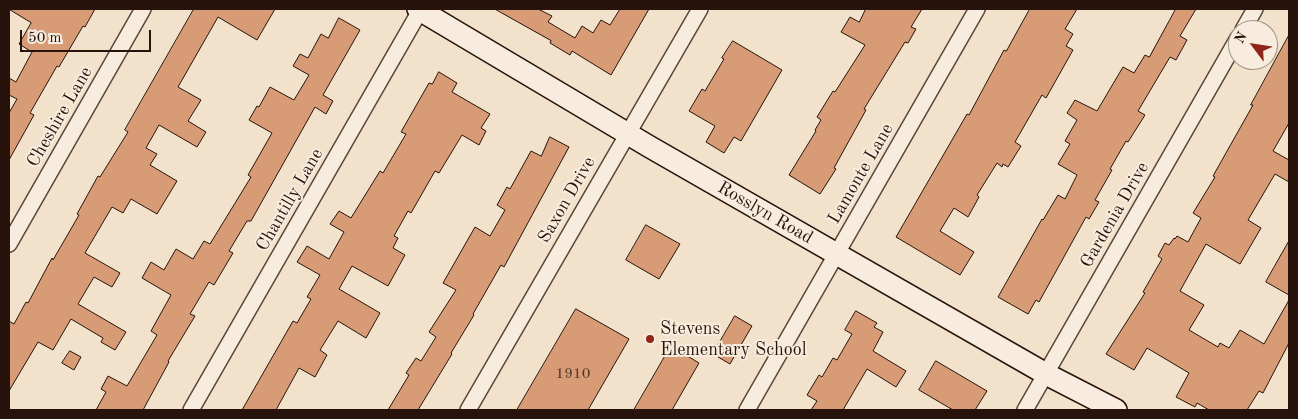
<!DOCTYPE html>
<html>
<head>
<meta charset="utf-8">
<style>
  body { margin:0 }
  #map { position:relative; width:1298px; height:419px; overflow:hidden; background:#f3e2cb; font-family:"Old Standard TT",serif }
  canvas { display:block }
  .frame { position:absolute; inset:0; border:10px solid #27130b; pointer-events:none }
  .north { position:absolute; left:1228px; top:20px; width:50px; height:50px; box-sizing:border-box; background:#f7ecdd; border:1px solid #a49589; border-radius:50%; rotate:301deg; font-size:14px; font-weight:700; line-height:20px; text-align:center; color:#27130b }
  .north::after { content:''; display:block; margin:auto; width:18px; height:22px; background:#8f2418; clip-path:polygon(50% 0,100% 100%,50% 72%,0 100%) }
  .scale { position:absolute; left:20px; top:30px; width:131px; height:22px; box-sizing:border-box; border:2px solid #27130b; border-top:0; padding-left:6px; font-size:15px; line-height:18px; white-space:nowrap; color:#27130b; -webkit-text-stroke:4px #f7ecdd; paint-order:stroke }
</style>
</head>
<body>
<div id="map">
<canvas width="1298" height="419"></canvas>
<div class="frame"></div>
<div class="north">N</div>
<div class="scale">50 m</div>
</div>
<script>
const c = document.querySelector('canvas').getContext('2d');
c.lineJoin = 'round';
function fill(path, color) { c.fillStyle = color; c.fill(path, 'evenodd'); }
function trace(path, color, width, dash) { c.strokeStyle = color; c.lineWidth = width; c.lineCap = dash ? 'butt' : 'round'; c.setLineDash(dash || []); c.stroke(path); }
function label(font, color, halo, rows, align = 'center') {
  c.font = font + ' "Old Standard TT",serif'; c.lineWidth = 4; c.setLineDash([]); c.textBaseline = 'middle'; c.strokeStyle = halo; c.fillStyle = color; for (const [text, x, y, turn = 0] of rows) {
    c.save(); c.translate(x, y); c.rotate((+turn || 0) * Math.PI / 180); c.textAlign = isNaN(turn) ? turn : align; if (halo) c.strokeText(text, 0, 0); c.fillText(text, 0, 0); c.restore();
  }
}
const building = new Path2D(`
  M 9,9 L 95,9 L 85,27 L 83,26 L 59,67 L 57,66 L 30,113 L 34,115 L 9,160 L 9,113 L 17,99 L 9,95 L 9,78 L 16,82 L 32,52 L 19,44 L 31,23 Z
  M 194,9 L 275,9 L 257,40 L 218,17 L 178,87 L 201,100 L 188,121 L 206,132 L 197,147 L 159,125 L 146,148 L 157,154 L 150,165 L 177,181 L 157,214 L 131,199 L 123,213 L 112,207 L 85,253 L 120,273 L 112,287 L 94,277 L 78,304 L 126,332 L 115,350 L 101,342 L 103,338 L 71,319 L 53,350 L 38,342 L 9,391 L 9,321 L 14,324 L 26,302 L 28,303 L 52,258 L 53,260 L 79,215 L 77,214 L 98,176 L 100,177 L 128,132 L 125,130 Z
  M 495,9 L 538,9 L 552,16 L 548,22 L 575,38 L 582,26 L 593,33 L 601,20 L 610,25 L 620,9 L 649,9 L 611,75 L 572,51 L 570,55 L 550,43 L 551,41 Z
  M 866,9 L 922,9 L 911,27 L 916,29 L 908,43 L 905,42 L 864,109 L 866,110 L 834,168 L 836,169 L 820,194 L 789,175 L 816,131 L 815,130 L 821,120 L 817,117 L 833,91 L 835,92 L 865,45 L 841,32 L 850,17 L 859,22 Z
  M 1030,9 L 1077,9 L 1065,29 L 1073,34 L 1066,46 L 1073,50 L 1046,98 L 1042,95 L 1015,142 L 1021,146 L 1008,167 L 1003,164 L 1002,167 L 997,163 L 977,195 L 979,197 L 968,217 L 954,208 L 940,231 L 974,252 L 960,275 L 896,237 L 967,114 L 969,115 L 1004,50 L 1006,51 Z
  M 1176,9 L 1196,9 L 1180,36 L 1187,40 L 1176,60 L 1170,57 L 1138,111 L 1145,115 L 1128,142 L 1126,141 L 1110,169 L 1112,170 L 1095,200 L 1099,202 L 1089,219 L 1086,217 L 1039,302 L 1036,300 L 1028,314 L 998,297 L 1042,219 L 1043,220 L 1058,195 L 1065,199 L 1077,175 L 1058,164 L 1070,144 L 1065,141 L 1077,120 L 1067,113 L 1075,100 L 1097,111 L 1123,67 L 1134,73 L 1145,55 L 1149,57 Z
  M 339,18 L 360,30 L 323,95 L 333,101 L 326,114 L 315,107 L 251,221 L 247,221 L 229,251 L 233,253 L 214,285 L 209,282 L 190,314 L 195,316 L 168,361 L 169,362 L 143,410 L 96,410 L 106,392 L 101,389 L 108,376 L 127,386 L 157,335 L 151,331 L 171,295 L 142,278 L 151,262 L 164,270 L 176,249 L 193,259 L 204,241 L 210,244 L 251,177 L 248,175 L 272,133 L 249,120 L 257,106 L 259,107 L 270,87 L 294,100 L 309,75 L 293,66 L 300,54 L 308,58 L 321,34 L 328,38 Z
  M 1289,35 L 1289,123 L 1273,151 L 1289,160 L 1289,182 L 1275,174 L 1248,220 L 1261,228 L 1240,264 L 1206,244 L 1180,291 L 1204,305 L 1189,330 L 1218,347 L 1220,343 L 1229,348 L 1240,330 L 1264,344 L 1289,300 L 1289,343 L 1263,393 L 1259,391 L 1247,410 L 1209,410 L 1197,403 L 1195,407 L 1176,397 L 1189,373 L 1147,348 L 1134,370 L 1106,354 L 1145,293 L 1143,292 L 1162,259 L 1158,256 L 1165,243 L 1169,245 L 1174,238 L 1175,239 L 1177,236 L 1188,242 L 1201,218 L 1193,213 L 1215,177 L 1213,176 L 1253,105 L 1251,105 Z
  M 733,41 L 782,70 L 741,141 L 734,137 L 724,153 L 706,142 L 715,126 L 689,111 L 702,89 L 705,91 L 724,59 L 722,58 Z
  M 439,72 L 457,83 L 452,92 L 490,114 L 481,128 L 486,131 L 479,145 L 462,135 L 439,173 L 435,171 L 411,213 L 408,211 L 394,236 L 398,238 L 393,248 L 405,255 L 388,286 L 352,266 L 339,289 L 380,313 L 366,338 L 338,321 L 320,350 L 327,355 L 315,377 L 299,368 L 276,410 L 242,410 L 293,321 L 297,323 L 311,299 L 307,297 L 320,275 L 297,262 L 307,246 L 329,259 L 344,232 L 330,224 L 339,211 L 351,218 L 380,171 L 383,173 L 406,134 L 401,132 L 429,83 L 432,84 Z
  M 550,137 L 569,147 L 504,267 L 501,265 L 473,314 L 474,315 L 451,353 L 452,354 L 418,410 L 388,410 L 409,375 L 406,373 L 416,358 L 421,361 L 436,337 L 429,332 L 456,290 L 443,283 L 475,227 L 490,236 L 505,210 L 497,205 L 507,187 L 510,189 L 531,151 L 541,156 Z
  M 646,225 L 680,244 L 659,279 L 626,260 Z
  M 1289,241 L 1289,295 L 1266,282 Z
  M 576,309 L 629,339 L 588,410 L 517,410 Z
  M 856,311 L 877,323 L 874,327 L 883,332 L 873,351 L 906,371 L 896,387 L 867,369 L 843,410 L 811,410 L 817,401 L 807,395 L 819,375 L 822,377 L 833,358 L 837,360 L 852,334 L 845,330 Z
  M 735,316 L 752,326 L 730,364 L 713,354 Z
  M 671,346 L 699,363 L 672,410 L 634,410 Z
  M 70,351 L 81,357 L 74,370 L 62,363 Z
  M 936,361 L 987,391 L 975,410 L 953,410 L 919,390 Z`);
const street = new Path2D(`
  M 1243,30 L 1255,9
  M 9,244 L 143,9
  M 191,410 L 421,9
  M 468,410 L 700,9
  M 747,410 L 977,9
  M 1025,410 L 1238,38`);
const secondary = new Path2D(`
  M 418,9 L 650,147 L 1046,374 L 1116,410`);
const markers = [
  [650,339,5,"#8f2418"]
];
const numberNames = [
  ["1910",573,374]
];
const streetNames = [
  ["Cheshire Lane",60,117,-60],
  ["Lamonte Lane",861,174,-60],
  ["Chantilly Lane",290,200,-60],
  ["Saxon Drive",567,200,-60],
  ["Rosslyn Road",765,213,30],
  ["Gardenia Drive",1115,215,-60]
];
const poiNames = [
  ["Stevens",660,329],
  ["Elementary School",660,350]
];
fill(building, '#d79b76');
trace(building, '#27130b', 1);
trace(street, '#5a473b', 18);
trace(secondary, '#27130b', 24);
trace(street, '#f7ecdd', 15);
trace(secondary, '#f7ecdd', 21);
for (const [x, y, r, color] of markers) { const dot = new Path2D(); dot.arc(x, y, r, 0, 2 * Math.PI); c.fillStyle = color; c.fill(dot); trace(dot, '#f7ecdd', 2); }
label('15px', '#533526', null, numberNames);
label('18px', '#27130b', '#f7ecdd', streetNames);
label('18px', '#27130b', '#f7ecdd', poiNames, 'left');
</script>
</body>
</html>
